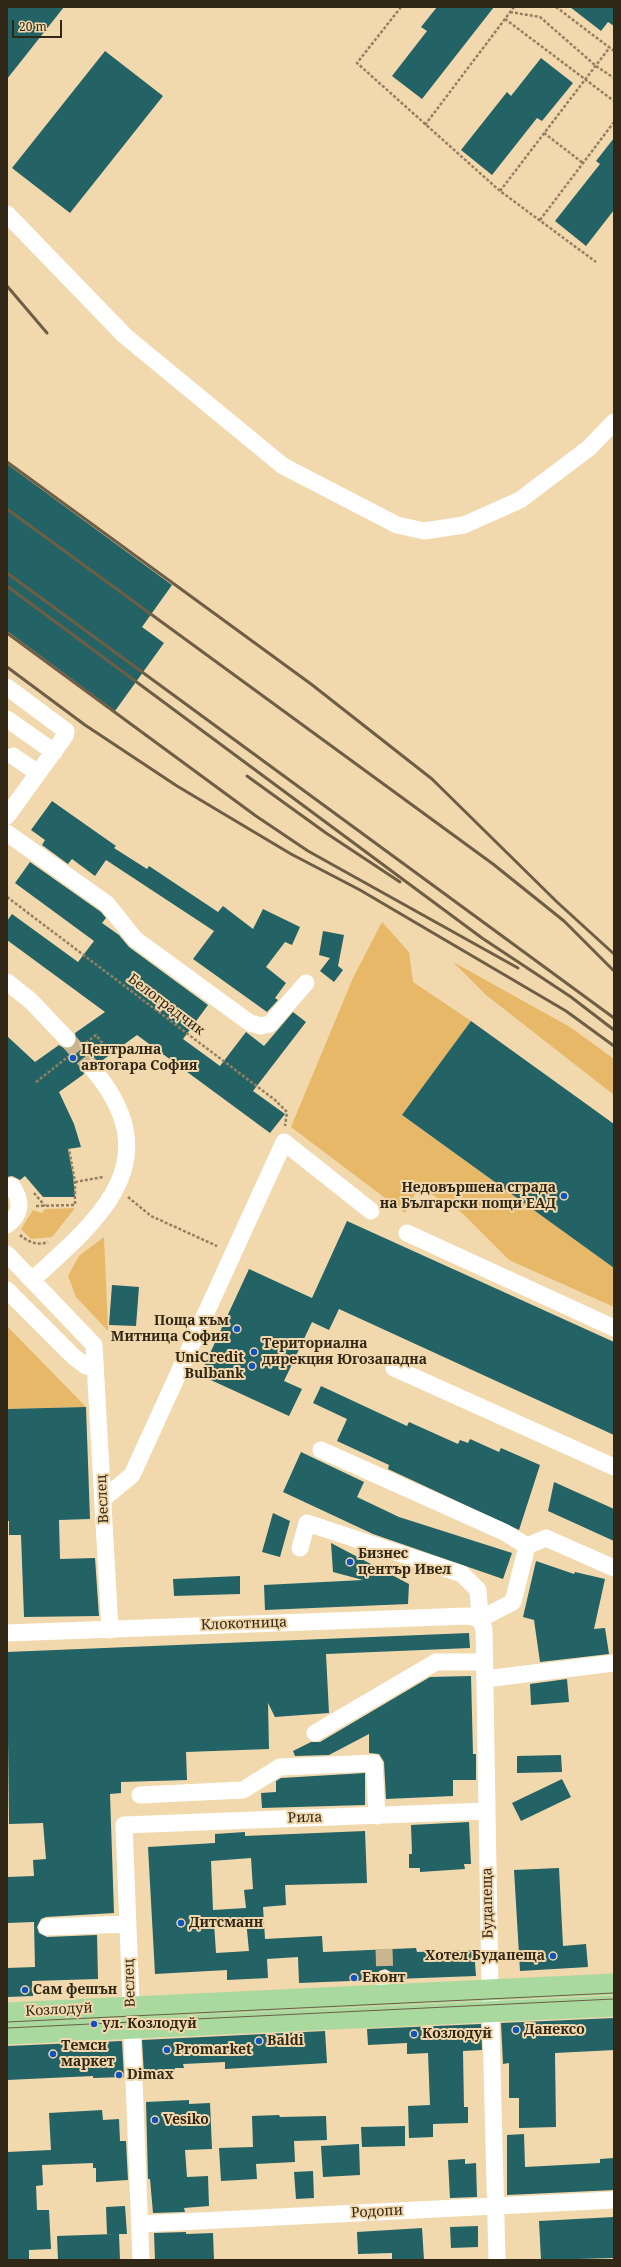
<!DOCTYPE html>
<html>
<head>
<meta charset="utf-8">
<style>
  body { margin:0 }
  #map { position:relative; width:621px; height:2267px; overflow:hidden; background:#f2d8ad; font-family:"Noto Serif",serif }
  canvas { display:block }
  .frame { position:absolute; inset:0; border:8px solid #312716; pointer-events:none }
  .scale { position:absolute; left:12px; top:20px; width:50px; height:18px; box-sizing:border-box; border:2px solid #312716; border-top:0; padding-left:5px; font-size:12px; line-height:14px; white-space:nowrap; color:#312716; -webkit-text-stroke:3px #f2d8ad; paint-order:stroke }
</style>
</head>
<body>
<div id="map">
<canvas width="621" height="2267"></canvas>
<div class="frame"></div>
<div class="scale">20 m</div>
</div>
<script>
const c = document.querySelector('canvas').getContext('2d');
c.lineJoin = 'round';
function fill(path, color) { c.fillStyle = color; c.fill(path, 'evenodd'); }
function trace(path, color, width, dash) { c.strokeStyle = color; c.lineWidth = width; c.lineCap = dash ? 'butt' : 'round'; c.setLineDash(dash || []); c.stroke(path); }
function label(font, color, halo, rows, align = 'center') {
  c.font = font + ' "Noto Serif",serif'; c.lineWidth = 4; c.setLineDash([]); c.textBaseline = 'middle'; c.strokeStyle = halo; c.fillStyle = color; for (const [text, x, y, turn = 0] of rows) {
    c.save(); c.translate(x, y); c.rotate((+turn || 0) * Math.PI / 180); c.textAlign = isNaN(turn) ? turn : align; if (halo) c.strokeText(text, 0, 0); c.fillText(text, 0, 0); c.restore();
  }
}
const green = new Path2D(`
  M 382,922 L 409,952 L 413,982 L 471,1021 L 403,1116 L 614,1268 L 614,1307 L 509,1260 L 461,1212 L 419,1187 L 405,1213 L 291,1127 L 353,978 Z
  M 453,962 L 570,1027 L 614,1059 L 614,1095 L 486,995 Z
  M 75,1208 L 52,1237 L 31,1239 L 21,1229 L 33,1210 L 42,1213 L 45,1209 Z
  M 104,1237 L 108,1331 L 76,1297 L 68,1276 L 79,1256 Z
  M 7,1326 L 86,1407 L 7,1409 Z`);
const building = new Path2D(`
  M 7,7 L 64,7 L 7,79 Z
  M 437,7 L 494,7 L 422,99 L 392,76 L 427,31 L 421,27 Z
  M 570,7 L 614,7 L 614,26 L 608,22 L 601,31 Z
  M 105,51 L 163,96 L 70,213 L 12,168 Z
  M 541,58 L 573,83 L 542,121 L 537,118 L 492,175 L 461,150 L 507,92 L 511,96 Z
  M 614,138 L 614,210 L 586,246 L 555,221 L 600,164 L 596,161 Z
  M 7,464 L 172,585 L 142,627 L 164,643 L 115,711 L 7,631 Z
  M 52,801 L 116,846 L 114,848 L 147,869 L 149,866 L 218,912 L 223,906 L 253,929 L 263,909 L 300,927 L 292,945 L 285,942 L 266,967 L 286,983 L 275,998 L 278,1000 L 267,1012 L 193,959 L 214,931 L 106,860 L 95,876 L 72,859 L 68,864 L 42,845 L 45,840 L 31,830 Z
  M 30,862 L 101,912 L 106,918 L 102,923 L 119,935 L 129,947 L 208,1005 L 183,1039 L 220,1066 L 246,1032 L 264,1046 L 293,1012 L 306,1022 L 253,1091 L 285,1114 L 270,1133 L 137,1035 L 100,1062 L 92,1058 L 86,1060 L 82,1068 L 84,1074 L 59,1092 L 74,1124 L 81,1147 L 68,1149 L 73,1174 L 75,1197 L 43,1197 L 25,1176 L 20,1180 L 12,1176 L 7,1177 L 7,1036 L 35,1062 L 59,1045 L 65,1049 L 74,1046 L 77,1041 L 75,1033 L 105,1012 L 7,940 L 7,921 L 12,914 L 78,962 L 94,941 L 15,883 Z
  M 323,931 L 344,935 L 338,966 L 343,970 L 334,982 L 320,971 L 330,958 L 319,955 Z
  M 471,1021 L 614,1124 L 614,1268 L 402,1115 Z
  M 347,1221 L 614,1342 L 614,1435 L 339,1309 L 329,1330 L 312,1322 L 284,1381 L 302,1389 L 289,1416 L 200,1375 L 249,1269 L 312,1298 Z
  M 112,1285 L 139,1287 L 136,1326 L 109,1325 Z
  M 321,1386 L 407,1426 L 409,1422 L 458,1444 L 460,1440 L 468,1443 L 470,1439 L 499,1452 L 501,1448 L 540,1465 L 519,1530 L 388,1469 L 389,1465 L 337,1441 L 347,1419 L 313,1403 Z
  M 86,1407 L 90,1519 L 59,1520 L 60,1559 L 95,1558 L 99,1616 L 24,1617 L 21,1535 L 9,1535 L 9,1521 L 7,1521 L 7,1409 Z
  M 301,1452 L 364,1482 L 357,1497 L 399,1517 L 512,1553 L 503,1579 L 373,1534 L 283,1492 Z
  M 554,1482 L 614,1509 L 614,1541 L 548,1511 Z
  M 273,1513 L 290,1521 L 280,1557 L 262,1552 Z
  M 331,1543 L 409,1584 L 408,1604 L 265,1610 L 264,1585 L 363,1580 L 333,1572 Z
  M 536,1561 L 574,1574 L 575,1572 L 605,1579 L 594,1629 L 605,1628 L 609,1654 L 540,1662 L 534,1620 L 523,1617 Z
  M 240,1576 L 240,1594 L 174,1596 L 173,1579 Z
  M 469,1633 L 470,1648 L 326,1654 L 329,1713 L 275,1717 L 268,1703 L 269,1749 L 186,1752 L 187,1780 L 121,1782 L 121,1793 L 110,1794 L 114,1913 L 46,1917 L 41,1919 L 37,1927 L 39,1933 L 47,1937 L 97,1935 L 98,1979 L 32,1981 L 33,1996 L 7,1997 L 7,1968 L 35,1967 L 34,1922 L 7,1923 L 7,1877 L 34,1876 L 33,1860 L 46,1859 L 43,1823 L 9,1824 L 7,1652 Z
  M 471,1676 L 473,1754 L 476,1754 L 476,1780 L 453,1780 L 453,1796 L 386,1799 L 384,1762 L 379,1754 L 369,1753 L 369,1734 L 329,1755 L 295,1756 L 293,1751 L 311,1742 L 320,1742 L 430,1677 Z
  M 567,1679 L 569,1702 L 531,1705 L 530,1684 Z
  M 561,1755 L 562,1772 L 517,1773 L 517,1756 Z
  M 365,1773 L 365,1805 L 262,1808 L 261,1793 L 276,1792 L 276,1781 L 281,1778 Z
  M 562,1779 L 571,1797 L 521,1821 L 512,1803 Z
  M 469,1822 L 471,1864 L 464,1864 L 465,1869 L 420,1872 L 420,1868 L 409,1868 L 409,1854 L 412,1854 L 411,1825 Z
  M 365,1831 L 367,1883 L 285,1885 L 286,1905 L 263,1907 L 265,1939 L 322,1936 L 323,1952 L 416,1948 L 417,1952 L 474,1950 L 476,1976 L 395,1979 L 393,1973 L 385,1969 L 379,1971 L 375,1980 L 299,1983 L 298,1957 L 267,1959 L 268,1978 L 227,1980 L 227,1970 L 155,1974 L 148,1847 L 215,1843 L 215,1834 L 245,1832 L 245,1836 ZM 251,1858 L 253,1889 L 244,1890 L 246,1908 L 213,1910 L 211,1861 ZM 246,1920 L 249,1951 L 216,1953 L 214,1923 Z
  M 559,1868 L 563,1946 L 586,1944 L 588,1967 L 520,1971 L 514,1870 Z
  M 614,2018 L 614,2050 L 555,2053 L 556,2127 L 519,2128 L 519,2098 L 509,2098 L 509,2063 L 503,2064 L 501,2023 Z
  M 481,2024 L 482,2050 L 463,2051 L 464,2107 L 468,2107 L 468,2123 L 433,2124 L 433,2137 L 409,2138 L 408,2106 L 430,2105 L 428,2053 L 407,2054 L 407,2043 L 368,2045 L 367,2029 Z
  M 325,2031 L 327,2063 L 225,2069 L 225,2062 L 183,2064 L 184,2068 L 175,2068 L 175,2071 L 165,2072 L 165,2076 L 144,2076 L 142,2040 Z
  M 122,2041 L 124,2077 L 93,2078 L 93,2076 L 7,2080 L 7,2046 Z
  M 189,2100 L 189,2104 L 210,2103 L 212,2149 L 185,2150 L 187,2177 L 208,2176 L 209,2206 L 184,2208 L 185,2212 L 153,2213 L 150,2179 L 148,2179 L 146,2102 Z
  M 102,2110 L 103,2120 L 119,2119 L 120,2141 L 126,2141 L 128,2180 L 96,2182 L 96,2168 L 93,2168 L 93,2163 L 42,2165 L 43,2185 L 36,2186 L 37,2210 L 49,2210 L 51,2249 L 29,2250 L 29,2260 L 7,2260 L 7,2152 L 51,2150 L 49,2113 Z
  M 279,2115 L 280,2117 L 326,2116 L 327,2140 L 294,2141 L 295,2162 L 256,2164 L 257,2179 L 221,2181 L 219,2148 L 253,2147 L 252,2116 Z
  M 405,2126 L 405,2146 L 362,2147 L 361,2127 Z
  M 524,2134 L 525,2167 L 600,2163 L 600,2159 L 614,2158 L 614,2190 L 507,2195 L 507,2135 Z
  M 359,2144 L 360,2175 L 323,2177 L 321,2146 Z
  M 465,2159 L 465,2164 L 476,2163 L 477,2197 L 450,2198 L 448,2160 Z
  M 313,2171 L 314,2198 L 296,2199 L 294,2172 Z
  M 125,2206 L 127,2234 L 119,2234 L 120,2260 L 58,2260 L 57,2236 L 114,2234 L 107,2234 L 106,2207 Z
  M 614,2217 L 614,2258 L 541,2260 L 539,2221 Z
  M 478,2226 L 478,2247 L 451,2248 L 450,2227 Z
  M 422,2228 L 424,2260 L 392,2260 L 392,2253 L 358,2254 L 357,2232 Z
  M 186,2232 L 186,2234 L 213,2233 L 214,2260 L 155,2260 L 154,2233 Z`);
const minorTunnel = new Path2D(`
  M 67,1039 L 92,1068
  M 384,1949 L 385,1979`);
const path = new Path2D(`
  M 401,7 L 357,63 L 500,191 L 596,262
  M 556,7 L 614,51
  M 510,12 L 540,17 L 596,66 L 614,78
  M 505,19 L 614,101
  M 425,125 L 514,7
  M 544,133 L 583,163
  M 500,191 L 610,47
  M 540,220 L 614,122
  M 7,897 L 275,1100 L 287,1112 L 285,1126
  M 82,1046 L 96,1035 L 103,1044
  M 36,1082 L 69,1056
  M 75,1182 L 103,1177
  M 34,1193 L 45,1206
  M 128,1197 L 151,1216 L 217,1246
  M 36,1206 L 75,1205 L 75,1182 L 69,1149
  M 20,1235 C 28,1242 38,1246 48,1242`);
const minor = new Path2D(`
  M 7,214 L 125,336 L 283,466 L 397,525 L 424,531 L 464,525 L 520,500 L 589,448 L 614,422
  M 7,687 L 66,731 L 65,736 L 7,816
  M 7,719 L 54,752
  M 13,756 L 38,773
  M 7,833 L 107,904 L 135,939 L 250,1023 L 261,1026 L 270,1024 L 306,983
  M 7,982 L 31,1001 L 67,1039
  M 7,1225 C 22,1214 22,1201 12,1186
  M 407,1233 L 614,1328
  M 7,1254 L 94,1345 L 110,1630
  M 32,1280 C 102,1217 170,1160 92,1068
  M 7,1290 L 74,1357 L 86,1366 L 95,1368
  M 394,1368 L 614,1467
  M 321,1450 L 504,1532 L 527,1546
  M 103,1499 L 132,1475 L 284,1142 L 371,1211
  M 300,1548 L 307,1523 L 462,1574 L 478,1590 L 480,1619 L 484,1629 L 490,1990 L 497,2260
  M 480,1619 L 513,1602 L 527,1546 L 546,1538 L 614,1568
  M 7,1633 L 468,1616 L 480,1619
  M 485,1679 L 614,1663
  M 315,1733 L 436,1662 L 484,1662
  M 140,1795 L 243,1790 L 280,1767 L 374,1763 L 377,1816
  M 47,1927 L 127,1924
  M 385,1979 L 386,1995
  M 140,2224 L 614,2200
  M 141,2260 L 124,1825 L 487,1811`);
const major = new Path2D(`
  M 7,2013 L 614,1984
  M 7,2034 L 614,2006`);
const tram = new Path2D(`
  M 7,2022 L 614,1993
  M 7,2028 L 614,1999`);
const rail = new Path2D(`
  M 7,286 L 47,333
  M 7,462 L 311,684 L 432,779 L 557,902 L 614,954
  M 7,509 L 493,864 L 564,921 L 614,971
  M 7,573 L 614,1018
  M 7,586 L 482,938 L 571,997 L 614,1030
  M 7,633 L 256,816 L 308,851 L 518,968
  M 7,667 L 85,725 L 177,786 L 291,854 L 360,890 L 566,1011 L 614,1046
  M 247,776 L 326,833 L 400,882`);
const markers = [
  [73,1058,4,"#1153be"],
  [564,1196,4,"#1153be"],
  [237,1329,4,"#1153be"],
  [254,1352,4,"#1153be"],
  [252,1366,4,"#1153be"],
  [350,1562,4,"#1153be"],
  [181,1923,4,"#1153be"],
  [553,1956,4,"#1153be"],
  [354,1978,4,"#1153be"],
  [25,1990,4,"#1153be"],
  [94,2024,4,"#1153be"],
  [516,2030,4,"#1153be"],
  [414,2034,4,"#1153be"],
  [259,2041,4,"#1153be"],
  [167,2050,4,"#1153be"],
  [53,2054,4,"#1153be"],
  [119,2075,4,"#1153be"],
  [155,2120,4,"#1153be"]
];
const streetNames = [
  ["Белоградчик",166,1005,37],
  ["Веслец",103,1499,-93],
  ["Клокотница",244,1624,-2],
  ["Рила",305,1818,-2],
  ["Будапеща",488,1903,-91],
  ["Веслец",130,1983,-92],
  ["Козлодуй",59,2010,-3],
  ["Родопи",377,2212,-3]
];
const poiNames = [
  ["Централна",81,1050],
  ["автогара София",81,1066],
  ["Недовършена сграда",556,1188,"right"],
  ["на Български пощи ЕАД",556,1204,"right"],
  ["Поща към",229,1321,"right"],
  ["Митница София",229,1337,"right"],
  ["Териториална",262,1344],
  ["дирекция Югозападна",262,1360],
  ["UniCredit",244,1358,"right"],
  ["Bulbank",244,1374,"right"],
  ["Бизнес",358,1554],
  ["център Ивел",358,1570],
  ["Дитсманн",189,1923],
  ["Хотел Будапеща",545,1956,"right"],
  ["Еконт",362,1978],
  ["Сам фешън",33,1990],
  ["ул. Козлодуй",102,2024],
  ["Данексо",524,2030],
  ["Козлодуй",422,2034],
  ["Baldi",267,2041],
  ["Темси",61,2046],
  ["маркет",61,2062],
  ["Promarket",175,2050],
  ["Dimax",127,2075],
  ["Vesiko",163,2120]
];
fill(green, '#e6b868');
fill(building, '#236265');
trace(minorTunnel, '#cbb58f', 17, [17, 8]);
trace(path, '#928062', 2.5, [3, 2]);
trace(minor, '#fff', 17);
trace(major, '#a9d99f', 21);
trace(tram, '#6d5e45', 1);
trace(rail, '#6d5e45', 3);
for (const [x, y, r, color] of markers) { const dot = new Path2D(); dot.arc(x, y, r, 0, 2 * Math.PI); c.fillStyle = color; c.fill(dot); trace(dot, '#f2d8ad', 1.5); }
label('14px', '#312716', '#f2d8ad', streetNames);
label('bold 14px', '#312716', '#f2d8ad', poiNames, 'left');
</script>
</body>
</html>
